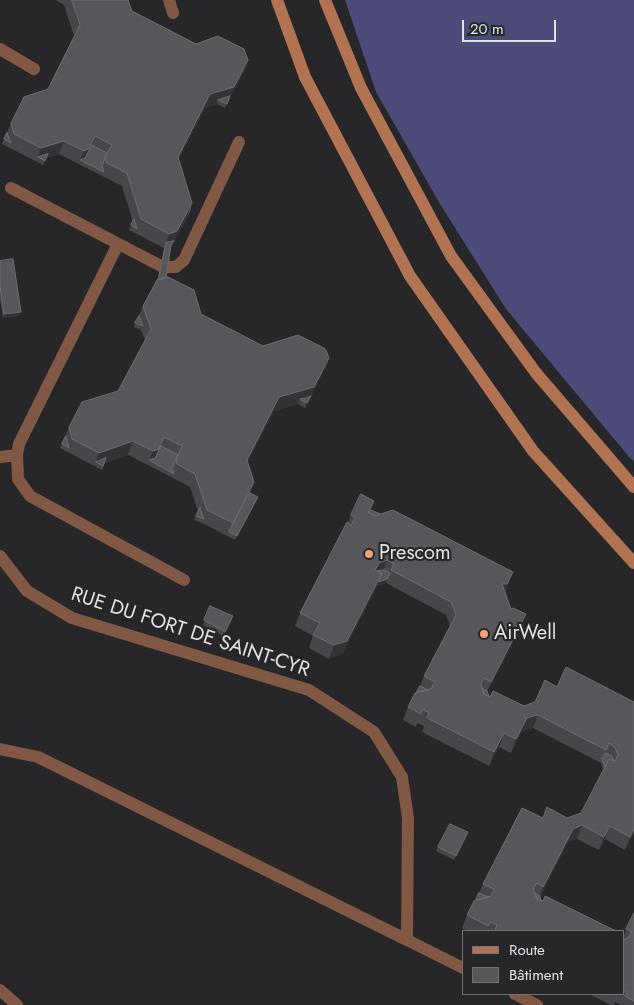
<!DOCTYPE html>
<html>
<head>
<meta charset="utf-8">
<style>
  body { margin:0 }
  #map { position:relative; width:634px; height:1005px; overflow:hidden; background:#27272a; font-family:Jost,sans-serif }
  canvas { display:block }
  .legend { position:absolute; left:462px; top:930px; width:162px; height:65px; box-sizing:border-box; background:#27272a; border:1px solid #727275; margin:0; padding:6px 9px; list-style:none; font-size:15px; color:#e2e2e5 }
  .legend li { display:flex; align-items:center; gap:10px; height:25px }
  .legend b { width:25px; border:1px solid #727275 }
  .scale { position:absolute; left:462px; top:20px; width:94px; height:22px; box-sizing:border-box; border:2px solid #e2e2e5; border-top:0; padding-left:6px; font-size:15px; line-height:18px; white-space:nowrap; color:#e2e2e5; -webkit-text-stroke:4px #27272a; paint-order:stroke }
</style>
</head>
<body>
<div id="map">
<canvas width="634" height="1005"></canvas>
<ul class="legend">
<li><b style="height:6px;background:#b17351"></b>Route</li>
<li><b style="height:14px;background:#57575b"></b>Bâtiment</li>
</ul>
<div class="scale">20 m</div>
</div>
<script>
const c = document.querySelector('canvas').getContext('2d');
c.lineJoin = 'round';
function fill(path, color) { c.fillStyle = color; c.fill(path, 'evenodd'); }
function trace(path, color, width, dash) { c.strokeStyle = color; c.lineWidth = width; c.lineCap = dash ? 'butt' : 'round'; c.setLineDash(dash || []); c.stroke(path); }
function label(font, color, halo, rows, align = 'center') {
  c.font = font + ' Jost,sans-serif'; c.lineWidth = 4.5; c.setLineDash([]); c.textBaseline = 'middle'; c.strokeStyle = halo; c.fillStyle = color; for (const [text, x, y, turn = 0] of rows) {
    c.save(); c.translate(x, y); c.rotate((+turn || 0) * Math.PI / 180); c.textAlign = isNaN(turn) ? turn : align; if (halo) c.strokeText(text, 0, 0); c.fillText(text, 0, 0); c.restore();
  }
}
const forest = new Path2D(`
  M 345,0 L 634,0 L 634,461 L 630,458 L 506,309 L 440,204 L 376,92 Z`);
const lane = new Path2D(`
  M 169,0 L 173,13
  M 0,49 L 34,69
  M 11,188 L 161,266
  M 118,244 L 19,444 L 17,455 L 18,479 L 30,496 L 184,580
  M 167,267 L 176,267 L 184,260 L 239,142
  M 0,457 L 17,455
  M 0,990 L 17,1005`);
const street = new Path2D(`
  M 0,556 L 27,591 L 72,618 L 309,690 L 374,732 L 402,777 L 408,818 L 407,940 L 463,968
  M 0,749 L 38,757 L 407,940
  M 515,994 L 537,1005`);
const secondary = new Path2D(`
  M 277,0 L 305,77 L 410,276 L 533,451 L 634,563
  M 325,0 L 361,88 L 451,256 L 536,373 L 634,487`);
const wall = new Path2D(`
  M 56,0 L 128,0 L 132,11 L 196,44 L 246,67 L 225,108 L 217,104 L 205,108 L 178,160 L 191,205 L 191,210 L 171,247 L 166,278 L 201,314 L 263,346 L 328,361 L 305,408 L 298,404 L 274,411 L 247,463 L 254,482 L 250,493 L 258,497 L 235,540 L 202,523 L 194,520 L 198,511 L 190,487 L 148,465 L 128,455 L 105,463 L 102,470 L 60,448 L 69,427 L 118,391 L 145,340 L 141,330 L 134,327 L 143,306 L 158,280 L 164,248 L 129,230 L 133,222 L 122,186 L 59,154 L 46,158 L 43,165 L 2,144 L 11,123 L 48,89 L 74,36 L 64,5 Z
  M 0,261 L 19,316 L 3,318 L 0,300 Z
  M 374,501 L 371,510 L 508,586 L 505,593 L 511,609 L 521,627 L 487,692 L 489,696 L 524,706 L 535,702 L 557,687 L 634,702 L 634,832 L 625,850 L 605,839 L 599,850 L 577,839 L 568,842 L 540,897 L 541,900 L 616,931 L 467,931 L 462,928 L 467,915 L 479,893 L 483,884 L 543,818 L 567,818 L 581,813 L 603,770 L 601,763 L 533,728 L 522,731 L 511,753 L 499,747 L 489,766 L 422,732 L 424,726 L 417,723 L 416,727 L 403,720 L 408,707 L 420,686 L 424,676 L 450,626 L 446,615 L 386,583 L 377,586 L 342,654 L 329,659 L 309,648 L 313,636 L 295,626 L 300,613 L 348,523 L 351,515 Z
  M 210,606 L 231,621 L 223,636 L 203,625 Z
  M 466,836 L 454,860 L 436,851 L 438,847 Z
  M 634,913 L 634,1005 L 621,1005 L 615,1002 L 614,1005 L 611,1005 L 589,994 L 623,994 L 623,938 L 626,929 Z`);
const shadedWall = new Path2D(`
  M 248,60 L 244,69 L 248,62 L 246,67 L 225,108 L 228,101 L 218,100 L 217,104 L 205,108 L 173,171 L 178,157 L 210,94 Z
  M 95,136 L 90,149 L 83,162 L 80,160 L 84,151 Z
  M 64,141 L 59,154 L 46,158 L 43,165 L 46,159 L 38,157 L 41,148 Z
  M 192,203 L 187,216 L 170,250 L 166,243 L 169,234 Z
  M 21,312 L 19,316 L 3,318 L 4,314 Z
  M 329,358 L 325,367 L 328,361 L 327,366 L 305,408 L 308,400 L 300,399 L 298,404 L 274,411 L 242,474 L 247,460 L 279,397 Z
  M 164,437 L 159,451 L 153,463 L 149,460 L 153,451 Z
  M 133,441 L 128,455 L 105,463 L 102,470 L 104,463 L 96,462 L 94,466 L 99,453 Z
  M 254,482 L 249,496 L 229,532 L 233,523 Z
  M 387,560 L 382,574 L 387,579 L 386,583 L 377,586 L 342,654 L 329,659 L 334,645 L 372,579 L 379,563 Z
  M 513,572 L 508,586 L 502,597 L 502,584 Z
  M 526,614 L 521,627 L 486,695 L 491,682 Z
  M 538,715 L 533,728 L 522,731 L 511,753 L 516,739 L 527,718 Z
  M 504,733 L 499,747 L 489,766 L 494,752 Z
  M 582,825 L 577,839 L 568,842 L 538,901 L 543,887 L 573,829 Z
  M 610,826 L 605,839 L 599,850 L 604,837 Z
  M 634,829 L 634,832 L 625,850 L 630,837 Z`);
const building = new Path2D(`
  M 72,0 L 128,0 L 132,11 L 196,44 L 218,36 L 244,49 L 248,60 L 234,87 L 210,94 L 178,157 L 192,203 L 177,231 L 169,234 L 141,219 L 127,173 L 107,163 L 105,156 L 112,145 L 95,136 L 88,149 L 84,151 L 64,141 L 41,148 L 14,134 L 11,123 L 24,97 L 48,89 L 80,25 Z
  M 230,96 L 227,104 L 218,100 Z
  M 7,133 L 11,143 L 4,139 Z
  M 92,145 L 107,153 L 102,166 L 104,172 L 80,160 L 85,158 Z
  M 48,154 L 45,161 L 38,157 Z
  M 134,219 L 137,229 L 131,225 Z
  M 174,241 L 171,245 L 166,278 L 158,280 L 166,243 Z
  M 13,259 L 21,312 L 4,314 L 0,286 L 0,261 Z
  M 168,277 L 194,290 L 201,314 L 263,346 L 298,335 L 324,348 L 326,350 L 329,358 L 314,387 L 279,397 L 247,460 L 254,482 L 233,523 L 207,510 L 195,474 L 177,464 L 176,459 L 182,446 L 164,437 L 159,449 L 153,451 L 133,441 L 99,453 L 72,439 L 69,427 L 82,402 L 118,391 L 151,329 L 143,306 L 157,280 Z
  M 139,316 L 143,326 L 135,323 Z
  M 311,396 L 307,403 L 300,399 L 306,398 Z
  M 66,436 L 69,448 L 62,444 Z
  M 161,446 L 178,455 L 172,468 L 174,474 L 149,460 L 155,458 Z
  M 106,458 L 103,466 L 96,462 Z
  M 250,493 L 258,497 L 237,536 L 229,532 Z
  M 361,494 L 374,501 L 368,512 L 375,516 L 393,510 L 513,572 L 507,584 L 502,584 L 511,609 L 513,608 L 526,614 L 491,682 L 484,678 L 481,684 L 484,694 L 490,697 L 493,691 L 524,706 L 535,702 L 545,680 L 557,687 L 566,667 L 634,702 L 634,829 L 630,837 L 610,826 L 604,837 L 582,825 L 573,829 L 543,887 L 537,883 L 533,889 L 537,899 L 543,901 L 545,896 L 616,931 L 497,931 L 495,930 L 497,925 L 491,922 L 488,926 L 467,915 L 474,901 L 491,896 L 494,889 L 483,884 L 522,808 L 543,818 L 547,807 L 567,818 L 581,813 L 609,759 L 615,761 L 618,755 L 615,747 L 609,743 L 606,750 L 538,715 L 527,718 L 516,739 L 504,733 L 494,752 L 427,718 L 429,713 L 422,709 L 421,714 L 408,707 L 415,693 L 431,689 L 435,682 L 424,676 L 456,615 L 451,602 L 391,570 L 394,564 L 387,560 L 379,563 L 375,570 L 382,573 L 347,641 L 334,645 L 313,635 L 320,623 L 300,613 L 347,522 L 351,525 L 355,518 L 351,515 Z
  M 200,508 L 204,519 L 196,516 Z
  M 371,510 L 380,514 L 375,516 L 369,513 Z
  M 384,570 L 390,573 L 387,579 L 378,582 L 382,573 L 378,571 Z
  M 210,606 L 233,616 L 225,632 L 204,620 Z
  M 420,686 L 428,690 L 417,692 Z
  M 483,689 L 487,691 L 489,696 L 484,694 Z
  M 606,753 L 612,756 L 614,761 L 609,759 L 605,767 L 602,759 Z
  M 450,824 L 468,832 L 456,856 L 438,847 Z
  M 479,893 L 488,897 L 476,900 Z
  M 535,893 L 540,896 L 541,901 L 537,899 Z
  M 634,913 L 634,1001 L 625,996 L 627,992 L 623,990 L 623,940 L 628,938 L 632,932 L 626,929 Z`);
const markers = [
  [369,554,5,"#f0a279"],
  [484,634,5,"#f0a279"]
];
const poiNames = [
  ["Prescom",379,554],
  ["AirWell",494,634]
];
const streetNames = [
  ["RUE DU FORT DE SAINT-CYR",190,633,18]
];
fill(forest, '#4c4b79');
trace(lane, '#805844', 12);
trace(street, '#805844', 12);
trace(secondary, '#b17351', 12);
fill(wall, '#47474b');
fill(shadedWall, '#333337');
fill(building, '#57575b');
trace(building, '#6d6d71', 1);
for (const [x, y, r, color] of markers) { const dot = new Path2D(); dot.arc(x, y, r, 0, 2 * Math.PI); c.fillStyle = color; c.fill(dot); trace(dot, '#27272a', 2); }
label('20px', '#e2e2e5', '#27272a', poiNames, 'left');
label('20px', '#e2e2e5', '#27272a', streetNames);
</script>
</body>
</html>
